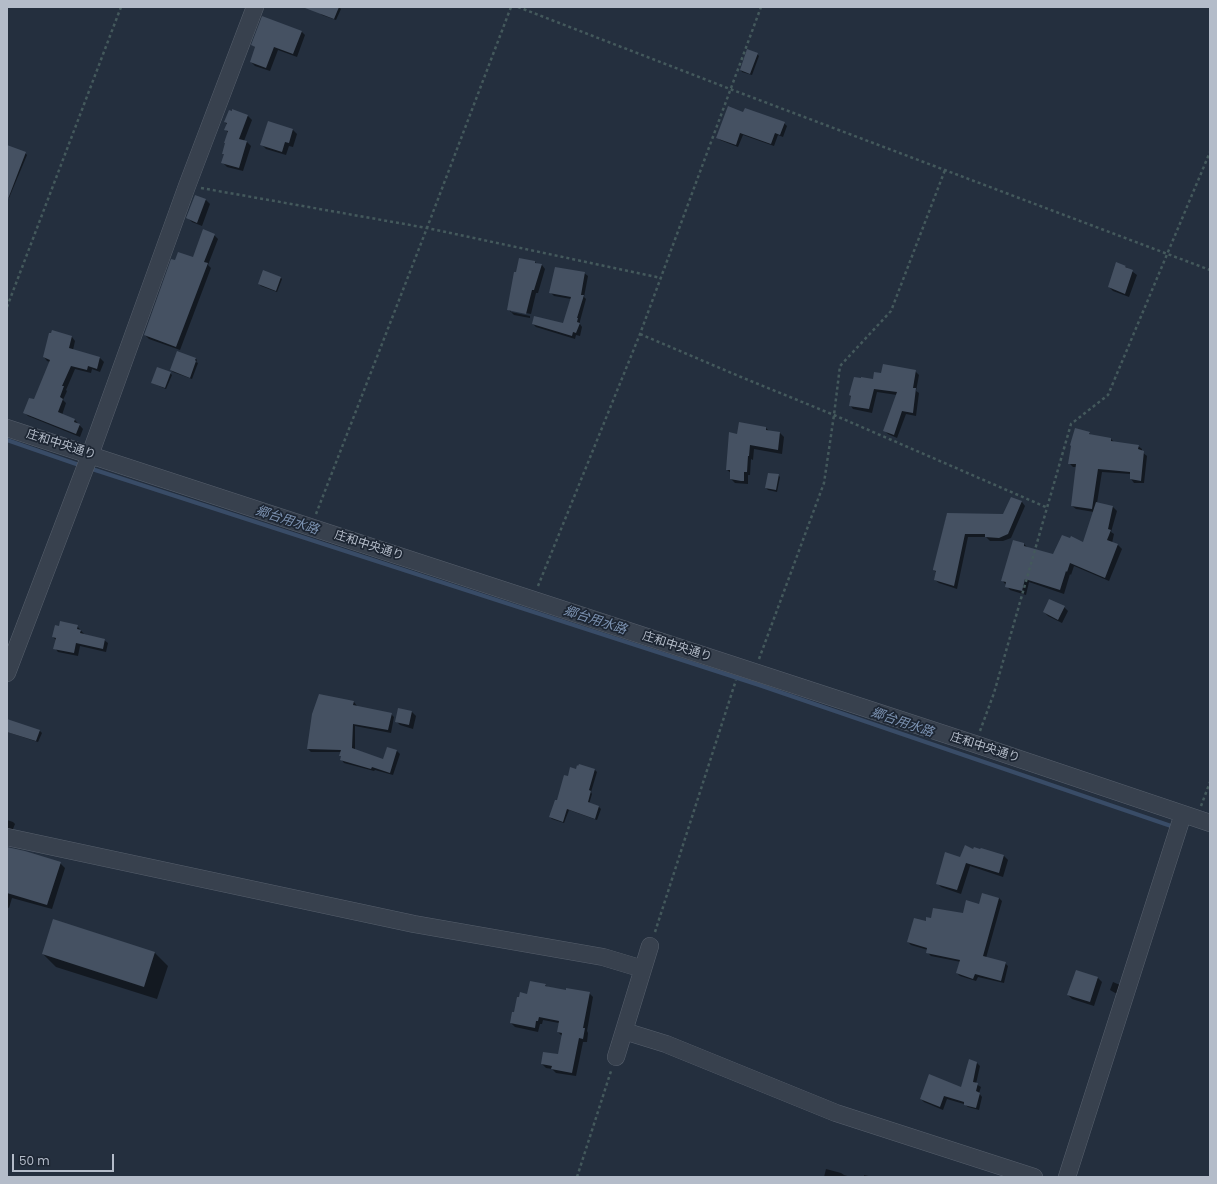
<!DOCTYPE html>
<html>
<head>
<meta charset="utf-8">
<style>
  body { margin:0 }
  #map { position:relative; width:1217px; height:1184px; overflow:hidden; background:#242f3e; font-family:Poppins,sans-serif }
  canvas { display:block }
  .frame { position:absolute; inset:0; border:8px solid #b4bcc9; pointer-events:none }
  .scale { position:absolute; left:12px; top:1154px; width:102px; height:18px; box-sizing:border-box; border:2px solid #b4bcc9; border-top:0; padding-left:5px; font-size:12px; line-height:14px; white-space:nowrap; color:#b4bcc9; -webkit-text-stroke:3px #1d2633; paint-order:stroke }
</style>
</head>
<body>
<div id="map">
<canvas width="1217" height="1184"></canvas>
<div class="frame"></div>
<div class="scale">50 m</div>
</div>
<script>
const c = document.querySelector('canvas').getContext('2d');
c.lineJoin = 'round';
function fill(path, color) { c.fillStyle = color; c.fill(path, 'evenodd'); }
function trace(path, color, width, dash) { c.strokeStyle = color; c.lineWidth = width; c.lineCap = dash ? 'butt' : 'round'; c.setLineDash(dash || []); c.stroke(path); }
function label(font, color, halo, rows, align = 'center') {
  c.font = font + ' Poppins,"Noto Sans JP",sans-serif'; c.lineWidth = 3.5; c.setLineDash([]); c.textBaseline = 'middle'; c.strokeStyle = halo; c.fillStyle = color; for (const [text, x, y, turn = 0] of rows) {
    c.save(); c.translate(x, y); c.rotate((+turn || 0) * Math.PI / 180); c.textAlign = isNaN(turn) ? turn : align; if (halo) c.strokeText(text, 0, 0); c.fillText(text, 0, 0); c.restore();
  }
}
const shadow = new Path2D(`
  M 322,7 L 339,7 L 341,9 L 336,20 L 322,15 L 320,13 Z
  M 301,31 L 305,35 L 297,57 L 278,50 L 270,71 L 255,66 L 251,62 L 256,48 L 252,45 Z
  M 757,54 L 759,56 L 752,75 L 742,72 L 741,70 Z
  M 233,110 L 248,116 L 252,120 L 244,141 L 247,142 L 251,146 L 243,171 L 227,167 L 223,163 L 225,155 L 223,153 L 226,144 L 225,143 L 228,133 L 226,130 L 227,125 L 225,122 Z
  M 744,113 L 784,123 L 787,126 L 783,137 L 778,135 L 774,146 L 743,135 L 738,147 L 720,140 L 718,137 Z
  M 268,122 L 293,130 L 297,134 L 293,147 L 289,146 L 286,155 L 266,149 L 262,145 Z
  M 7,146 L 25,153 L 27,155 L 9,198 L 7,197 Z
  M 196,196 L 206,200 L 210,204 L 202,226 L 192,222 L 188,218 Z
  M 214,235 L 218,239 L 208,265 L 211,268 L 180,350 L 149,339 L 145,335 L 193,259 Z
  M 535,262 L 538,265 L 542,265 L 545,269 L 538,293 L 536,293 L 531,314 L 511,310 L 511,312 L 508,309 Z
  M 1125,266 L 1137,275 L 1129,297 L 1113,291 L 1109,287 Z
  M 584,273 L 588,276 L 584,297 L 586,299 L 580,321 L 580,324 L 582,327 L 580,336 L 576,335 L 575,339 L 536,327 L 533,324 L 564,324 L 571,299 L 554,296 L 550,292 Z
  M 280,277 L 282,279 L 277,292 L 261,286 L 259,284 Z
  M 511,312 L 530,316 L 530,318 L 514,315 Z
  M 52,332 L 72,337 L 75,341 L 73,350 L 100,358 L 104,362 L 100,372 L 92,369 L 91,373 L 75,369 L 66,390 L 67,391 L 63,400 L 66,403 L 62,415 L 75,420 L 83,429 L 80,437 L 28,416 L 25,413 L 34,401 L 50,362 L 47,361 L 44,357 Z
  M 196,359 L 197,360 L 196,362 L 198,363 L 192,379 L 173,372 L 171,370 Z
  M 915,371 L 919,375 L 916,391 L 919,393 L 916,416 L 906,414 L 897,438 L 888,434 L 884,430 L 897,395 L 877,392 L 872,413 L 853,409 L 850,405 L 851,397 L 850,395 L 882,374 Z
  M 170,373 L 172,375 L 166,389 L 154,384 L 152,383 Z
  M 766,428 L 770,432 L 780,433 L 784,437 L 782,454 L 754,449 L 753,460 L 751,459 L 750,475 L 748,475 L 748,484 L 735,483 L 731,479 L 731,473 L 727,470 L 738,435 Z
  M 1076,429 L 1089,433 L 1091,435 L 1111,439 L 1114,442 L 1138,446 L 1142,449 L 1142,452 L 1147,456 L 1144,483 L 1134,483 L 1131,479 L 1131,474 L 1102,472 L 1097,503 L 1113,507 L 1117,511 L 1111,532 L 1114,534 L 1112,543 L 1118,545 L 1122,549 L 1109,581 L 1074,566 L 1071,575 L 1070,574 L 1064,594 L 1029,582 L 1026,595 L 1010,590 L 1002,580 L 1024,544 L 1028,548 L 1054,556 L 1084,543 L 1094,512 L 1076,509 L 1072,506 L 1076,467 L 1073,467 L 1069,463 Z
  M 778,475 L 780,477 L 777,492 L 768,490 L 766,488 Z
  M 1012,498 L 1022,502 L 1025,506 L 1011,538 L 1003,541 L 990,541 L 986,537 L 968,537 L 957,589 L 939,583 L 935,580 L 937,573 L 934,570 L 947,514 L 1004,515 Z
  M 1064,607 L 1068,611 L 1062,623 L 1048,616 L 1044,612 Z
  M 77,626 L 84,634 L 104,640 L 108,643 L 106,652 L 80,646 L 78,656 L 58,652 L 55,648 L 56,640 L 53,637 Z
  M 319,695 L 354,702 L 357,706 L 357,707 L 391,714 L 394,717 L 391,733 L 355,726 L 355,750 L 383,761 L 387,748 L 397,751 L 400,754 L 393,775 L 375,770 L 374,771 L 344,763 L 341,759 L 341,752 L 311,752 L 308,749 Z
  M 399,709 L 412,712 L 416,716 L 413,729 L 400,725 L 396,721 Z
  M 7,720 L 40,731 L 42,733 L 38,742 L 7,732 Z
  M 580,765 L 595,770 L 597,772 L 591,792 L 592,794 L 589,804 L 599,807 L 601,809 L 597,820 L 569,810 L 564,823 L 552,819 L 550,817 L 568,777 Z
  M 7,820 L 13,822 L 15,824 L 13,829 L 7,829 Z
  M 7,848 L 60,863 L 65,868 L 52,909 L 12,898 L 9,908 L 7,907 Z
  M 982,849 L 1004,856 L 1008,860 L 1003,877 L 970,866 L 961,894 L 941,887 L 937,883 L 961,858 L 981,851 Z
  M 999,898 L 1002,901 L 986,958 L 1005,963 L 1008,966 L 1004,983 L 978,977 L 976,981 L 960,976 L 957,973 L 961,962 L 931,956 L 928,953 L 928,950 L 911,945 L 908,942 L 926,922 L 963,914 L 980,905 Z
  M 54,920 L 155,953 L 168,966 L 157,999 L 56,967 L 43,954 Z
  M 1098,978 L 1102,982 L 1094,1006 L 1072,999 L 1068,995 Z
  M 1113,982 L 1120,985 L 1117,994 L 1110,990 Z
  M 545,985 L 548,987 L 566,991 L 589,993 L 593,997 L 587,1031 L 588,1033 L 587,1042 L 583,1042 L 576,1076 L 556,1073 L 552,1069 L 546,1068 L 542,1064 L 559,1055 L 562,1036 L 558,1032 L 559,1023 L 543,1020 L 542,1024 L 540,1024 L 538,1032 L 515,1027 L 511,1023 L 515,1014 L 528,995 Z
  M 977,1063 L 980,1066 L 976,1084 L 981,1087 L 979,1093 L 982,1097 L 979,1110 L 968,1107 L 964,1104 L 947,1099 L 943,1110 L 924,1102 L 921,1099 L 962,1088 Z
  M 826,1169 L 841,1173 L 844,1175 L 851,1177 L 824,1177 Z
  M 864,1175 L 873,1177 L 864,1177 Z`);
const stream = new Path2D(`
  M 7,440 L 82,466
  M 89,468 L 759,685 L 1174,827`);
const building = new Path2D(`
  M 305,7 L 339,7 L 334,19 L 305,8 Z
  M 262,16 L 302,31 L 293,54 L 274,47 L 266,68 L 250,62 L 255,47 L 251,45 Z
  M 747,49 L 758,53 L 750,74 L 740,70 Z
  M 728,106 L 743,112 L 745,108 L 785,122 L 780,135 L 775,133 L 771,144 L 740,133 L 736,145 L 716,138 Z
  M 232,109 L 248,115 L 239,139 L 247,141 L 239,168 L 221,163 L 224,154 L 222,154 L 225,143 L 224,143 L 228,131 L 224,130 L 227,123 L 224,122 L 229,110 L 232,111 Z
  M 268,121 L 293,129 L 289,143 L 285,142 L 282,152 L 260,145 Z
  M 7,145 L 26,152 L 8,199 L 7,199 Z
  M 195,195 L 206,199 L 197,223 L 186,218 Z
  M 203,229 L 215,234 L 204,262 L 208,263 L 176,347 L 144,335 L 171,259 L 175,260 L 178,252 L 193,257 Z
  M 519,258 L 535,261 L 535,263 L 542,264 L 534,290 L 532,290 L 526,314 L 507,310 L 514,272 L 516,272 Z
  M 1116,262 L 1126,266 L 1125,267 L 1133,270 L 1125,294 L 1108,287 Z
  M 555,267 L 585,272 L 581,295 L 584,295 L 577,318 L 578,318 L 577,322 L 580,323 L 576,333 L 573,332 L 572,336 L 532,324 L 534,316 L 563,323 L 571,297 L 549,293 Z
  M 263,270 L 281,277 L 276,291 L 258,284 Z
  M 52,330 L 72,336 L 69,348 L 100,357 L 97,369 L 88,366 L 87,370 L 71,366 L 62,386 L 64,386 L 60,397 L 63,399 L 58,412 L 75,419 L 74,422 L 80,424 L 76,434 L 23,413 L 29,398 L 34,399 L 50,360 L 43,357 L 49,333 L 51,333 Z
  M 177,351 L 196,358 L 195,360 L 196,361 L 190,378 L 170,370 Z
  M 883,364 L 916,370 L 913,388 L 916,388 L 913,413 L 902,411 L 894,435 L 883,431 L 897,392 L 874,389 L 869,409 L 849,406 L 851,396 L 849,395 L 854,377 L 861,378 L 861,377 L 873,379 L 874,372 L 881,373 Z
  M 157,367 L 171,372 L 165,388 L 151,383 Z
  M 739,422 L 766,427 L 766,430 L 780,432 L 778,450 L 750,445 L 749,456 L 748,456 L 747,472 L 744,472 L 744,481 L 741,481 L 730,479 L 730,470 L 726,470 L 729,432 L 737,434 Z
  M 1075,428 L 1090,432 L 1089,434 L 1111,438 L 1111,441 L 1139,445 L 1138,449 L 1144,451 L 1141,481 L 1130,479 L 1130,472 L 1098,469 L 1092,509 L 1071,506 L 1076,464 L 1068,464 L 1071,446 L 1070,445 Z
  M 768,473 L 779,474 L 776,490 L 765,488 Z
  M 1011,497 L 1022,501 L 1008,534 L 999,538 L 985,537 L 985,534 L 965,534 L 954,586 L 934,580 L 936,571 L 933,570 L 933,569 L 947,513 L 1003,514 Z
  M 1096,502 L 1113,506 L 1108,529 L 1111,530 L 1107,540 L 1118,544 L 1105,578 L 1070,563 L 1067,572 L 1066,571 L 1060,590 L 1025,579 L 1022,591 L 1005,587 L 1006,582 L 1001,581 L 1013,540 L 1024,543 L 1024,546 L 1053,554 L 1062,535 L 1070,538 L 1071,536 L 1083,542 Z
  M 1049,599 L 1065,606 L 1058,620 L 1043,612 Z
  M 60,621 L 78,625 L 77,629 L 81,630 L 80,633 L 105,639 L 103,649 L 76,643 L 74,653 L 53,649 L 56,638 L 52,637 L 55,625 L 59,626 Z
  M 319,694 L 354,701 L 353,705 L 392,713 L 388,730 L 353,724 L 352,748 L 383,759 L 387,747 L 397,750 L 390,773 L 372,767 L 371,769 L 340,760 L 341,756 L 339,756 L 341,750 L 307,749 L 312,714 Z
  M 398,708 L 412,711 L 409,725 L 395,722 Z
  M 7,719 L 40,730 L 36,741 L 7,732 Z
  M 579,764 L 595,769 L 589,790 L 591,791 L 588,802 L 599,806 L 595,819 L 567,809 L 563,822 L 549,817 L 555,800 L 557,800 L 564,775 L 568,776 L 570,767 L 576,769 L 577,765 L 578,766 Z
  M 965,845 L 973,849 L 974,847 L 980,849 L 981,848 L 1004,855 L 999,873 L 966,863 L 957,890 L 936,884 L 945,852 L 960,857 Z
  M 7,847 L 25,851 L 61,862 L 47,905 L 7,893 Z
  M 982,893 L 999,898 L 983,956 L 1006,962 L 1001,981 L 975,974 L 973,979 L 956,973 L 960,960 L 926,953 L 927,948 L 907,942 L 914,918 L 926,921 L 926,917 L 931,918 L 933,908 L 963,913 L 966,900 L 979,904 Z
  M 53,919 L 155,952 L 144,987 L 42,954 Z
  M 1076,970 L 1098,977 L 1090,1002 L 1067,995 Z
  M 530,981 L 546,984 L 545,986 L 566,990 L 566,988 L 590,992 L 583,1028 L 585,1028 L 583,1039 L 579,1038 L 572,1073 L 551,1069 L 552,1066 L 541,1064 L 543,1052 L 558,1054 L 562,1033 L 557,1032 L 559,1021 L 539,1017 L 538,1021 L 536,1021 L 535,1028 L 510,1023 L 512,1012 L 514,1012 L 517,997 L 519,997 L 520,992 L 527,994 Z
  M 969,1059 L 977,1062 L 973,1082 L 978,1083 L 976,1091 L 980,1093 L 976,1108 L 964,1105 L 964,1102 L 944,1096 L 940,1107 L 920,1099 L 929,1074 L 961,1087 Z`);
const path = new Path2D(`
  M 518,7 L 730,89 L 1210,270
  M 201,188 L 427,228 L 661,278
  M 7,307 L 121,7
  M 640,334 L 741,377 L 834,415 L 1048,508
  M 316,514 L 427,228 L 511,7
  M 538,586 L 640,334 L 761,7
  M 759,659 L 824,483 L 834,415 L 840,366 L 891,311 L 945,170
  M 980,731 L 994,693 L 1071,424 L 1108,395 L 1210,152
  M 1201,806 L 1210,782
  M 655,932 L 736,680
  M 577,1177 L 611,1071`);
const minor = new Path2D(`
  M 7,428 L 975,744 L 1210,823
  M 7,673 L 90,455 L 187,186 L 255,7
  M 7,837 L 414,924 L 603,957 L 643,969
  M 624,1031 L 666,1044 L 836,1113 L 1034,1177
  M 616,1057 L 650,946
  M 1067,1177 L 1183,814`);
const streetNames = [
  ["庄和中央通り",61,445,18],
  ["庄和中央通り",369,546,18],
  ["庄和中央通り",677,647,18],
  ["庄和中央通り",985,748,18]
];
const waterNames = [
  ["郷台用水路",287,521,18],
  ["郷台用水路",595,621,18],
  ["郷台用水路",902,723,19]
];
fill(shadow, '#0007');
trace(stream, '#394c67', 4);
fill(building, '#455162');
trace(minor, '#565f6c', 18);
trace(path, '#44595c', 2.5, [3, 3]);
trace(minor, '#38414e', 17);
label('12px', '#b4bcc9', '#1d2633', streetNames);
label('italic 13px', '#7c92b1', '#1d2633', waterNames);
</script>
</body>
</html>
